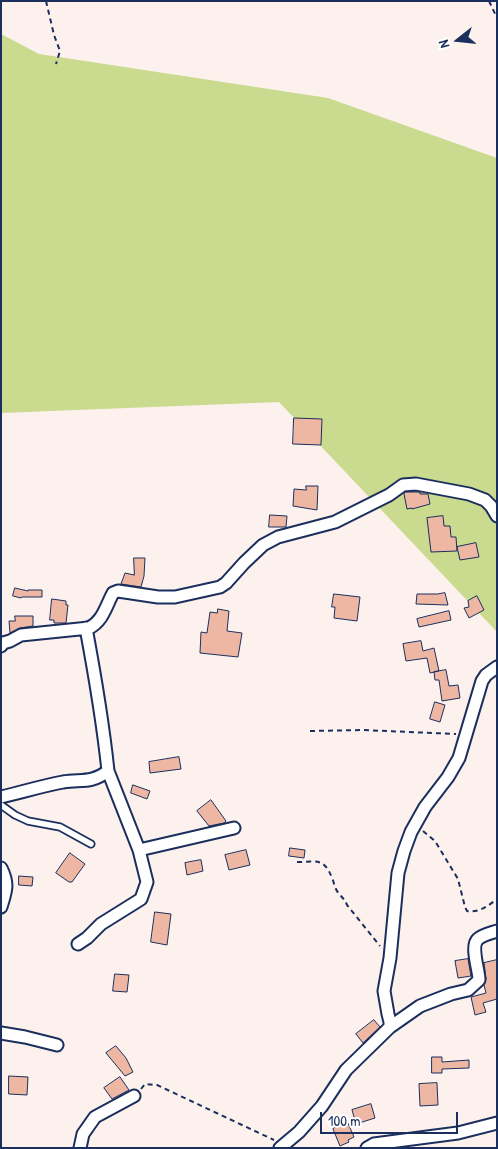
<!DOCTYPE html>
<html>
<head>
<meta charset="utf-8">
<style>
  body { margin:0 }
  #map { position:relative; width:498px; height:1149px; overflow:hidden; background:#fcf1ed; font-family:"Patrick Hand",sans-serif }
  canvas { display:block }
  .frame { position:absolute; inset:0; border:2px solid #1b2f5e; pointer-events:none }
  .north { position:absolute; left:433px; top:15px; width:50px; height:50px; -webkit-text-stroke:4px #fff; paint-order:stroke; rotate:254deg; font-size:14px; font-weight:700; line-height:20px; text-align:center; color:#1b2f5e }
  .north::after { content:''; display:block; margin:auto; width:18px; height:22px; background:#1b2f5e; clip-path:polygon(50% 0,100% 100%,50% 72%,0 100%) }
  .scale { position:absolute; left:320px; top:1112px; width:138px; height:22px; box-sizing:border-box; border:2px solid #1b2f5e; border-top:0; padding-left:6px; font-size:15px; line-height:18px; white-space:nowrap; color:#1b2f5e; -webkit-text-stroke:4px #fff; paint-order:stroke }
</style>
</head>
<body>
<div id="map">
<canvas width="498" height="1149"></canvas>
<div class="frame"></div>
<div class="north">N</div>
<div class="scale">100 m</div>
</div>
<script>
const c = document.querySelector('canvas').getContext('2d');
c.lineJoin = 'round';
function fill(path, color) { c.fillStyle = color; c.fill(path, 'evenodd'); }
function trace(path, color, width, dash) { c.strokeStyle = color; c.lineWidth = width; c.lineCap = dash ? 'butt' : 'round'; c.setLineDash(dash || []); c.stroke(path); }
const green = new Path2D(`
  M 1,34 L 39,54 L 328,98 L 497,158 L 497,632 L 279,402 L 1,413 Z`);
const building = new Path2D(`
  M 294,418 L 322,419 L 321,445 L 293,444 Z
  M 306,486 L 318,486 L 317,510 L 293,506 L 294,489 L 306,490 Z
  M 406,492 L 420,492 L 420,494 L 428,494 L 430,504 L 412,509 L 412,508 L 407,509 L 404,494 Z
  M 270,515 L 287,516 L 286,527 L 269,527 Z
  M 443,516 L 444,526 L 450,526 L 451,537 L 456,537 L 457,551 L 431,552 L 427,518 Z
  M 476,543 L 479,557 L 460,560 L 457,547 Z
  M 134,558 L 145,558 L 144,576 L 141,587 L 121,584 L 125,573 L 134,575 Z
  M 15,588 L 28,591 L 28,590 L 42,590 L 42,597 L 22,597 L 21,598 L 13,596 Z
  M 445,593 L 448,605 L 416,604 L 417,594 L 437,594 Z
  M 334,594 L 360,597 L 357,621 L 334,618 L 335,607 L 332,607 Z
  M 477,596 L 484,610 L 469,618 L 464,608 L 469,607 L 468,601 Z
  M 52,599 L 66,601 L 66,605 L 68,605 L 66,623 L 54,623 L 54,620 L 50,620 Z
  M 218,609 L 229,611 L 227,631 L 242,633 L 238,657 L 200,653 L 201,632 L 207,633 L 210,612 L 217,613 Z
  M 449,611 L 451,620 L 419,627 L 417,619 Z
  M 15,616 L 33,616 L 33,626 L 20,628 L 10,633 L 9,621 L 15,621 Z
  M 421,641 L 423,651 L 434,648 L 439,671 L 430,673 L 427,658 L 406,661 L 403,644 Z
  M 446,670 L 449,686 L 458,685 L 460,698 L 442,701 L 439,680 L 435,680 L 434,672 Z
  M 435,702 L 445,705 L 440,722 L 430,719 Z
  M 179,757 L 181,769 L 150,773 L 149,762 Z
  M 133,785 L 150,791 L 147,799 L 131,793 Z
  M 211,800 L 226,821 L 224,823 L 209,826 L 197,811 Z
  M 290,848 L 305,850 L 304,858 L 289,856 Z
  M 246,850 L 250,865 L 229,870 L 225,855 Z
  M 70,853 L 85,864 L 72,882 L 69,882 L 56,873 Z
  M 201,860 L 203,871 L 187,875 L 185,863 Z
  M 19,876 L 33,877 L 32,886 L 19,885 Z
  M 155,912 L 171,914 L 167,945 L 151,942 Z
  M 468,959 L 471,976 L 458,978 L 455,961 Z
  M 497,960 L 497,999 L 483,1003 L 486,1012 L 475,1015 L 471,997 L 486,993 L 484,985 L 486,979 L 484,963 Z
  M 115,974 L 129,975 L 127,992 L 113,991 Z
  M 374,1020 L 380,1027 L 363,1043 L 356,1034 Z
  M 116,1046 L 126,1058 L 133,1072 L 125,1076 L 106,1053 Z
  M 432,1057 L 442,1057 L 442,1062 L 469,1060 L 469,1068 L 442,1069 L 442,1073 L 432,1073 Z
  M 9,1076 L 28,1077 L 27,1095 L 9,1094 Z
  M 120,1077 L 129,1090 L 112,1099 L 104,1088 Z
  M 437,1083 L 438,1105 L 420,1106 L 419,1084 Z
  M 371,1104 L 375,1118 L 356,1124 L 352,1110 Z
  M 347,1121 L 354,1137 L 348,1140 L 349,1142 L 340,1146 L 333,1129 Z`);
const path = new Path2D(`
  M 46,1 L 54,35 L 60,51 L 56,64
  M 489,1 L 497,18
  M 310,731 L 362,730 L 456,734
  M 423,831 L 435,841 L 458,879 L 465,907 L 467,911 C 479,913 488,906 497,899
  M 297,862 C 316,862 324,857 332,878 C 334,882 334,886 336,889 C 339,896 344,897 347,905 L 380,946
  M 141,1089 L 145,1084 L 157,1085 L 274,1140`);
const service = new Path2D(`
  M 1,805 L 15,815 L 28,821 L 60,827 L 91,844`);
const minor = new Path2D(`
  M 1,646 L 3,643 L 10,641 L 21,635 L 89,628 C 103,621 106,606 113,593 L 118,591 L 158,597 L 175,597 L 220,587 L 226,583 L 244,563 L 263,545 L 278,537 L 335,522 L 389,495 L 403,485 L 416,484 L 469,494 L 485,500 L 491,506 L 497,516
  M 1,797 C 22,792 42,786 63,782 C 81,779 91,784 108,771 C 103,723 95,676 86,628
  M 139,850 L 234,828
  M 1,868 C 9,884 6,891 1,907
  M 78,944 L 87,938 L 101,924 L 141,899 L 147,882 L 139,850 L 108,771
  M 390,1027 L 420,1006 L 451,994 L 468,990 L 479,980 C 479,970 470,946 478,939 C 482,935 491,933 497,931
  M 1,1033 L 25,1037 L 57,1045
  M 80,1148 L 83,1134 L 95,1117 L 134,1096
  M 280,1148 L 299,1132 L 322,1106 L 346,1070 L 390,1027 L 390,1022 L 388,1014 L 384,991 L 390,958 L 398,873 L 404,851 L 411,832 L 425,807 L 448,777 L 459,758 L 482,681 L 486,675 L 497,667
  M 367,1148 L 374,1144 L 458,1133 L 497,1123`);
fill(green, '#cada8e');
fill(building, '#eeb7a4');
trace(building, '#1b2f5e', 1);
trace(service, '#1b2f5e', 9);
trace(minor, '#1b2f5e', 15);
trace(path, '#1b2f5e', 2, [5, 4]);
trace(service, '#fff', 5.5);
trace(minor, '#fff', 11);
</script>
</body>
</html>
